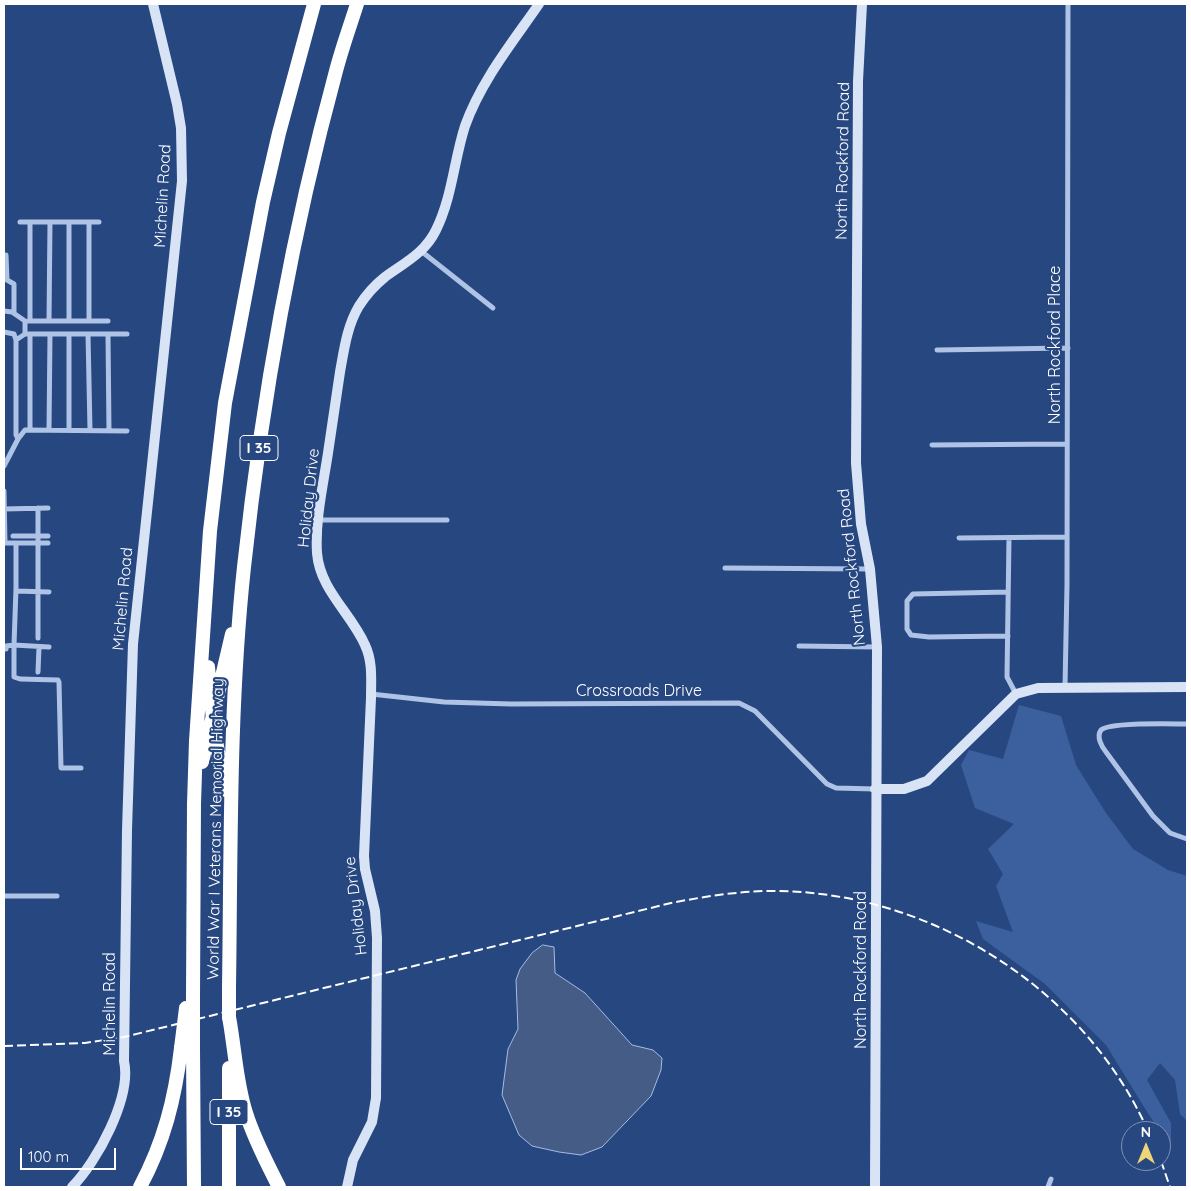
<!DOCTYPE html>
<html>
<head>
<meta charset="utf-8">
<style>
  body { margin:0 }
  #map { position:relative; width:1191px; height:1191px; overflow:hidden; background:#274781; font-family:Quicksand,sans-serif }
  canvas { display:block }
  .frame { position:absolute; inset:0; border:5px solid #fff; pointer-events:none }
  .north { position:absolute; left:1121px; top:1121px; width:50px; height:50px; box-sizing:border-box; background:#274781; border:1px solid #7d91b3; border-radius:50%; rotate:0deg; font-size:14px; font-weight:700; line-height:20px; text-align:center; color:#fff }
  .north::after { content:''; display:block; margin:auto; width:18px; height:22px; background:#eed575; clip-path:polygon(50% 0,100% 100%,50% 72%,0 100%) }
  .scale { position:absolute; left:20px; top:1148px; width:96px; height:22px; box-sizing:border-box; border:2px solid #fff; border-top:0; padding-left:6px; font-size:15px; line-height:18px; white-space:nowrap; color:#fff; -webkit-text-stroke:4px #274781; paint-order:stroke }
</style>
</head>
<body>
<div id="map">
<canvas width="1191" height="1191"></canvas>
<div class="frame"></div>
<div class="north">N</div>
<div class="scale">100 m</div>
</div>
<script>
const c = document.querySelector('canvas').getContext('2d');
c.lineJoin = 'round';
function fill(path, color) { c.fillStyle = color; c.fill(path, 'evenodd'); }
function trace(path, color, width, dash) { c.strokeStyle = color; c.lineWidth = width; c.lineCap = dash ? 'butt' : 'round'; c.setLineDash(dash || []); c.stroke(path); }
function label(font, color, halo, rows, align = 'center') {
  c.font = font + ' Quicksand,sans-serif'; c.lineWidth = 4.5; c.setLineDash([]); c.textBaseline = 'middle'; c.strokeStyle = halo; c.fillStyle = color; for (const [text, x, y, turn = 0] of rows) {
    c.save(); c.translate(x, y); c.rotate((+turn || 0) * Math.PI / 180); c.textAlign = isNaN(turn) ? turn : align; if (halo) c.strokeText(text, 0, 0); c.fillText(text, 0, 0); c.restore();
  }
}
const green = new Path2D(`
  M 1019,705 L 1061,716 L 1076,765 L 1106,813 L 1133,849 L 1168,870 L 1187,876 L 1187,1121 L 1180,1114 L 1175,1080 L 1160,1063 L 1147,1080 L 1171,1123 L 1171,1147 L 1149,1115 L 1106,1045 L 1045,984 L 983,939 L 976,921 L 1013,932 L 996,886 L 1003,874 L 988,849 L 1014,824 L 975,808 L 961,765 L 969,750 L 1003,759 Z`);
const water = new Path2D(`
  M 543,945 L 554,947 L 555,973 L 585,993 L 632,1045 L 653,1050 L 662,1058 L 661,1070 L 651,1096 L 602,1147 L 581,1155 L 559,1152 L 532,1146 L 519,1135 L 502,1095 L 508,1049 L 518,1029 L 516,980 L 520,969 L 532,953 Z`);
const street = new Path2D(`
  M 20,222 L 99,222
  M 69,222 L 69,320
  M 89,222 L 89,321
  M 421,251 L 493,308
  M 6,255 L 7,280 L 14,284 L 14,313
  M 4,311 L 12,312 L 25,321 L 25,334 L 16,340 L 16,435 L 18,439 L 4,466
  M 28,321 L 108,321
  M 30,321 L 30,222
  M 49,321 L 50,222
  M 4,332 L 14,334 L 16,340
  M 25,334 L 30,334 L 30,430
  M 30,334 L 127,334
  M 88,334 L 90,430
  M 108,334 L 109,431
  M 937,350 L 1068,348
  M 49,430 L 50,334
  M 69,430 L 69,334
  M 18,439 L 25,430 L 127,431
  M 932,445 L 1067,444
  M 4,491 L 5,543 L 16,543 L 16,588 L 14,645 L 6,646 L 6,649 L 4,649
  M 4,509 L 48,508
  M 318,520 L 447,520
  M 13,536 L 48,536
  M 959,538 L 1066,537
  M 1009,538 L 1007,677 L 1016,694
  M 16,543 L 48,543
  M 725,568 L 870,569
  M 16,591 L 49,592
  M 1008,636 L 929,637 L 911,635 L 907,629 L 907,601 L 913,594 L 1008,592
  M 38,638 L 38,508
  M 799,646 L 877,647
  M 49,647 L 14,645 L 14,677 L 20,679 L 58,680 L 59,682 L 61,768 L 81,768
  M 38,672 L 39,647
  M 1065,687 L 1067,585 L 1068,4
  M 371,694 L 444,702 L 511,704 L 739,703 L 755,711 L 827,784 L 836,788 L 875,789
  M 1187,724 C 1173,724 1109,722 1101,730 C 1096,737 1102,747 1106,752 L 1153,816 L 1170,833 L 1187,839
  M 4,896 L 57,896
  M 1048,1187 L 1051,1179`);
const secondary = new Path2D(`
  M 862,4 L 858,81 L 856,463 L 861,524 L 870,569 L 877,647 L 875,1187
  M 875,789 L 904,789 L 927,781 L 1016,694 L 1038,688 L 1187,687
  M 72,1187 C 97,1162 132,1097 124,1061 L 127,830 L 133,644 L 182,181 L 181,128 L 177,104 L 153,4
  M 347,1187 L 353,1160 L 372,1122 L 376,1098 L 377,938 L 375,911 L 365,869 L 364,856 L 371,698 C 371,680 373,662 365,645 C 351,613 320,590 317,553 C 315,520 323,486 328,453 C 332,426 336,399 340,372 C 344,350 347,326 359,306 C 366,295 375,285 385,277 C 404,263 425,253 436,230 C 452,198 454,160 465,126 C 481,81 512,43 539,4`);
const highway = new Path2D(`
  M 208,667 L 214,730 L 225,790
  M 202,762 L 232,634
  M 229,987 C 231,847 229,707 244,567 C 262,400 292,233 336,71 C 342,48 350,26 357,4
  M 193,996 L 194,804 L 196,741 L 210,531 L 225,403 L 263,202 L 279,133 L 314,4
  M 229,1017 C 235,1049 236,1082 246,1113 C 254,1139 267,1163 279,1187
  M 193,1048 L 194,1187
  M 140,1187 C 164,1142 175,1099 181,1048
  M 229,1187 L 229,1068`);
const rail = new Path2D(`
  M 4,1046 L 85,1043 L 124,1037 L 671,903 C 702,897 733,892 765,891 C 924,888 1083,985 1148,1131
  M 1161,1161 L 1170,1187`);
const highwayBridge = new Path2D(`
  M 193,996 L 193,1048
  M 229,1017 L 229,987
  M 181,1048 L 186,1008`);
const shields = [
  [259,448,38],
  [229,1112,38]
];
const shieldNames = [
  ["I 35",259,448],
  ["I 35",229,1112]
];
const streetNames = [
  ["North Rockford Road",843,161,-89],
  ["Michelin Road",163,196,-87],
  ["North Rockford Place",1055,345,-90],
  ["Holiday Drive",309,498,-84],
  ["North Rockford Road",852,567,-96],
  ["Michelin Road",123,599,-85],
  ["Crossroads Drive",639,691],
  ["World War I Veterans Memorial Highway",216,829,-89],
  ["Holiday Drive",356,906,-97],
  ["North Rockford Road",861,970,-90],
  ["Michelin Road",110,1004,-90]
];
fill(green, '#3c609e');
fill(water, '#445c86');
trace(water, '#a3bde6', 1);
trace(street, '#afc3e6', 5);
trace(secondary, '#d8e3f6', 10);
trace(highway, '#fff', 14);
trace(rail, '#fff', 2, [9, 4]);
trace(highwayBridge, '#fff', 14);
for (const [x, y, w] of shields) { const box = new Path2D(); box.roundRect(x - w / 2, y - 12.5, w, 25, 4); c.fillStyle = '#274781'; c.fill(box); trace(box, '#fff', 1); }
label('bold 15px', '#fff', null, shieldNames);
label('16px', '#fff', '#274781', streetNames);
</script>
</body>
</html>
